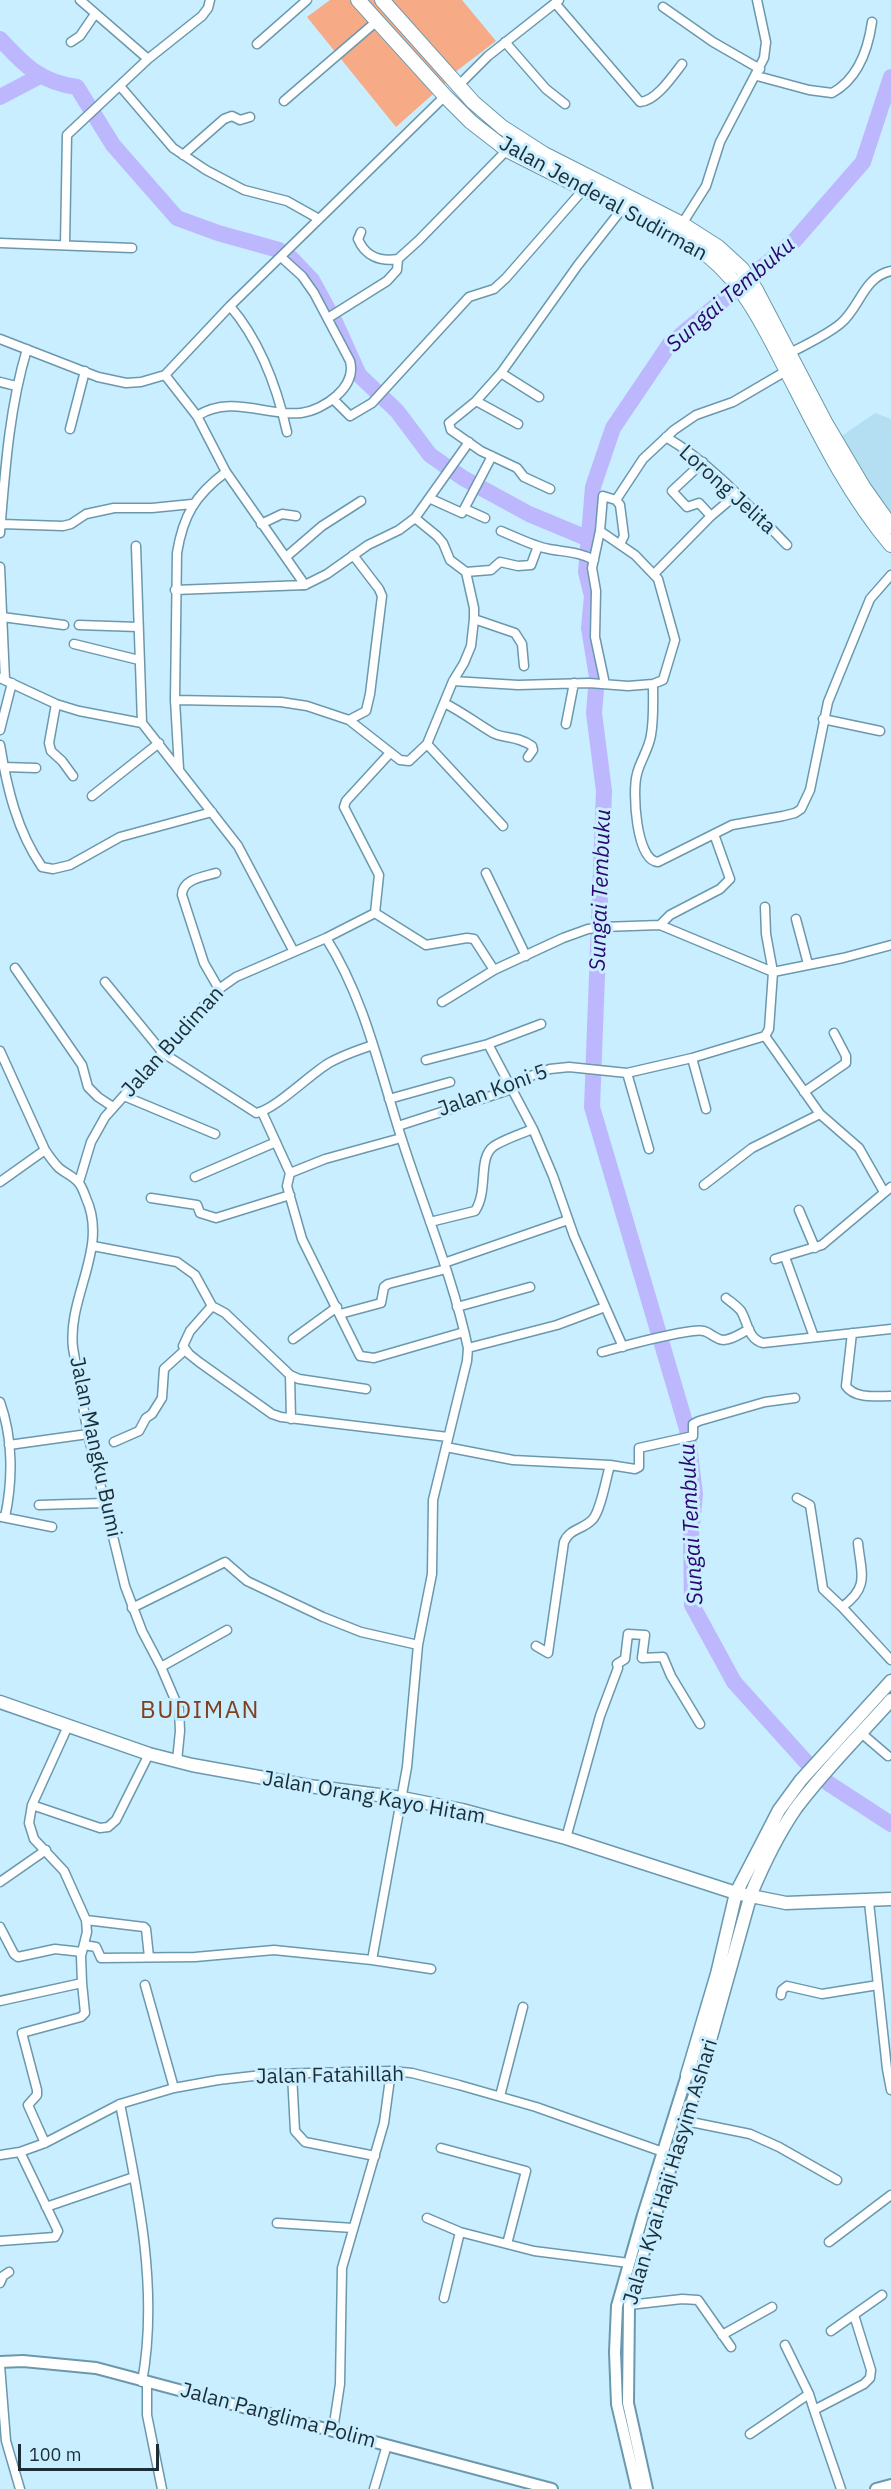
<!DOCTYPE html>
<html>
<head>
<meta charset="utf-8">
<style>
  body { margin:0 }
  #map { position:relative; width:891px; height:2489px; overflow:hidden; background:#c8eeff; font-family:"IBM Plex Sans",sans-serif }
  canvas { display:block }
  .scale { position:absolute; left:18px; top:2444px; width:141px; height:27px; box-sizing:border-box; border:3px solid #1b2d36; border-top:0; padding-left:8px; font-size:18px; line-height:21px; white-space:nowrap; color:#1b2d36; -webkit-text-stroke:4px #c8eeff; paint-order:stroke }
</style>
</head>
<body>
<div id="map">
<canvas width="891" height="2489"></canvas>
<div class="scale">100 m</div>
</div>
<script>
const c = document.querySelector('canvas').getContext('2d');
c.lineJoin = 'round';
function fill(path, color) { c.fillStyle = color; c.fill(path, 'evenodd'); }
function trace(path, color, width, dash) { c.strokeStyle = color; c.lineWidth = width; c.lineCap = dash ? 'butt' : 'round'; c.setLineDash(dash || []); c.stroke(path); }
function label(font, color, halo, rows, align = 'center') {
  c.font = font + ' "IBM Plex Sans",sans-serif'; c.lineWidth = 6; c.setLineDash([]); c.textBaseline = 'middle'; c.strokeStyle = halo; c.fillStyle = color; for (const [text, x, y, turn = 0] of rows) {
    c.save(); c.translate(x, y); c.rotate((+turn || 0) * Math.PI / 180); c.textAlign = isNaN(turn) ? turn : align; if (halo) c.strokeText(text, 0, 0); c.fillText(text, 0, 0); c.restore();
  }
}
const built = new Path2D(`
  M 875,413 L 891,419 L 891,525 L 836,440 Z`);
const green = new Path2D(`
  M 330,0 L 462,0 L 496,41 L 450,76 L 450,79 L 396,127 L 307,17 Z`);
const river = new Path2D(`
  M 0,39 C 24,65 40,82 77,87 L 113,145 L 177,218 L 218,233 L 279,250
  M 0,97 L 40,76
  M 291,258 L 312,280 L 336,324 L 359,375 L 397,411 L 430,455 L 463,478 L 529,514 L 589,539
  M 807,1763 L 734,1682 L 692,1605 L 691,1535 L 695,1494 L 687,1429 L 592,1107 L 604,791 L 594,713 L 597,677 L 589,628 L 592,596 L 586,572 L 593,487 L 613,428 L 669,345 L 795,240 L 863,162 L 891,77
  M 828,1783 L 891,1824`);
const minor = new Path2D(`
  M 80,0 L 148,59
  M 555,3 L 640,102 C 656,101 672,77 682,64
  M 663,7 L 713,42 L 760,69
  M 71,42 L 80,36 L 95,14
  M 505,42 L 546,89 L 565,104
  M 257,44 L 307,0
  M 757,76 L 809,90 L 832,93 C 858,79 868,50 872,22
  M 120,86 L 173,148 L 206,170 L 244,190 L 287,201 L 319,219
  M 458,86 L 488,56 L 559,0
  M 284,101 L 377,21
  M 183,155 L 224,119 L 232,116 L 240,120 L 250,117
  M 682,224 L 706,186 L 720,142 L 764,58 L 766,42 L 757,0
  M 361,232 L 358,239 C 365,256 380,262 398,259 L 419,240 L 507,150
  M 0,243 L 132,248
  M 65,245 L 67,135 L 148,59 L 202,16 L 208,8 L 210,0
  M 230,306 C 260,341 277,387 287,432
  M 328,318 L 387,281 L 397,270 L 398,259
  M 0,339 L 98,377 L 126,383 L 141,382 L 165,375 L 230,306 L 445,96
  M 790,353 C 807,344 825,336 840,324 C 860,308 863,277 891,271
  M 501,373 L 539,397
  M 165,375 L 197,416 L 226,472 C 195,495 183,516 177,553 L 175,700 L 179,769
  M 0,382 L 16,386
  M 333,399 L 350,416 L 372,403 L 469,297 L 494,289 L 506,278 L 583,190
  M 476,401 L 449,423 L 451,430 L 481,451 L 517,468 L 524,477 L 550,489
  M 197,416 C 232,394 267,417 301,413 C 324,410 357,387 350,361 L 314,293 L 302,276 L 281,257
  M 518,424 L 476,401 L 501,373 L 578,265 L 622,209
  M 70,429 L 85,371
  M 666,437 C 713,465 749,506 787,545
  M 703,462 L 672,491 L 687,507 L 699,503 L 711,516
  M 226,472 L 305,585 L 327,574 L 368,545 L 399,530 L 415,518 L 469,442
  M 431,499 L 462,513 L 492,456
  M 616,500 L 643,459 L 674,430 L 696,415 L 733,402 L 786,371
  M 465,509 L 485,518
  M 1,524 L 63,526 L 71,524 L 86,514 L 114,508 L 152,508 L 192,504
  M 261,524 L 282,514 L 296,516
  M 501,531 C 516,537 533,546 549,549 C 565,552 580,552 594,560
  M 600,531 L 592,568 L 596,591 L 595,637 L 605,684
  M 0,533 C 5,471 9,409 27,349
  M 136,546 L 142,723
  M 286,557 L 322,526 L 361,501
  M 0,567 L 5,680
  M 466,572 L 491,570 L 500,562 L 518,566 L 531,565 L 538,546
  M 655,573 L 711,516 L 737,494
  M 175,590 L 305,585
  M 2,617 L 64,625
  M 474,619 L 515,633 L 522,644 L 524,666
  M 79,625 L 138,627
  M 74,644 L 139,660
  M 0,678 L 56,704 L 79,711 L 142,723 L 238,846 L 294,952
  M 453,681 L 518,685 L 589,683 L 628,686 L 653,684 L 663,680 L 675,640 L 658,579 L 635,555 L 600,531 L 603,496 L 616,500 L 620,505 L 624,536 L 620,544
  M 653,684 C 653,701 654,718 651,735 C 649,749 640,761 637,774 C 632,791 636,861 658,862 L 732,825 L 783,816 L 795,813 L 801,809 L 810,790 L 828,702 L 870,599 L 891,575
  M 175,700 L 281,702 L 307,706 L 349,720 L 366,711 L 370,694 L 382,596 L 379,589 L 353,555
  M 444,703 C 461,711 476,723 493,733 C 504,739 516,735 532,746 L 533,750 L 528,757
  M 56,704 L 49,743 L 51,751 L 62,761 L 73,776
  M 823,719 L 880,731
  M 349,720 L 400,760 L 409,761 L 427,744 L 453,681 L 464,663 L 471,646 L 474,619 L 474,608 L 466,572 L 450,560 L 443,543 L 437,536 L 415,518
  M 566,724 L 574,683
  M 0,730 L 12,683
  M 427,744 L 503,826
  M 0,745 C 7,788 17,831 42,867 L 53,869 L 70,865 L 120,837 L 212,812
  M 4,767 L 36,768
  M 92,796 L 159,743
  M 216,873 C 203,877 182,879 182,895 L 204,963 L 219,989
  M 486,873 L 526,956
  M 765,907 L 766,934 L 773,972 L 769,1029 L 765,1036
  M 375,913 L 379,875 L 344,807 L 346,801 L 390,753
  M 375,913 L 426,945 L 467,938 L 474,939 L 494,970
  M 796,919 L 808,964
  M 660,925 L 670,915 L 720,889 L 730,879 L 714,834
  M 326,938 C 366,1001 380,1073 403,1143 C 425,1211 453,1278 468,1348 L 467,1361 L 433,1500 L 432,1574 L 418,1645 L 407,1767 L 372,1960
  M 15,968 L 82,1065 L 88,1087 L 98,1097 L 113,1107
  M 105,982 L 163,1053 L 256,1113 C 275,1110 310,1074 329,1063 C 343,1055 358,1050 373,1045
  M 442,1002 L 494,970 L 563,938 L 588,929 L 603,927 L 660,925 L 773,972 L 843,958 L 891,945
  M 765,1036 L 820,1114 L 859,1148 L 884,1192
  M 488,1044 L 533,1129 L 553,1176 L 574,1236 L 623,1347
  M 0,1051 L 45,1150
  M 692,1058 L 706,1109
  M 426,1060 L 488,1044 L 541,1024
  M 627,1073 L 649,1149
  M 804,1092 L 846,1063 L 846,1056 L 834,1033
  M 124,1096 L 215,1134
  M 389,1099 L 450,1082
  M 262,1112 L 290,1173 L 287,1186 L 302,1239 L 360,1356 L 374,1358 L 464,1332
  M 398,1126 L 500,1093 L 512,1089 L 525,1078 L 550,1069 L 569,1067 L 627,1073 L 692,1058 L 765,1036
  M 290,1173 L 325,1159 L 401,1138
  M 195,1177 L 276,1142
  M 0,1182 L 45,1150 C 49,1156 54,1163 59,1168 C 65,1173 73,1176 78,1182 C 82,1186 84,1193 86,1198 C 109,1248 67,1297 73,1348 L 88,1434 L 125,1586 L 142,1631 L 161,1667 L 179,1709 L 180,1731 L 177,1761
  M 79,1182 L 91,1142 L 105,1117 L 219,989 L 236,977 L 326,938 L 375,913
  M 704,1185 L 752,1148 L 820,1114
  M 151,1198 L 197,1205 L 200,1213 L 216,1218 L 290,1195
  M 799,1210 L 815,1248
  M 430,1222 L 475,1211 C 489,1190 477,1158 494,1146 C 505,1139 520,1134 533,1129
  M 93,1246 L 177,1262 L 195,1275 L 212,1306
  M 785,1257 L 814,1337
  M 775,1259 L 822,1245 L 891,1187
  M 444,1263 L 568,1220
  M 726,1298 C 731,1302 737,1306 741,1311 C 748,1323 748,1339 763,1343 L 891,1329
  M 457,1307 L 530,1287
  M 340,1314 L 381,1303 L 384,1287 L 388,1284 L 446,1269
  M 852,1333 L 846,1386 C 855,1399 876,1396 891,1396
  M 293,1339 L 337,1307
  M 468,1348 L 557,1325 L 605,1307
  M 602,1352 C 632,1344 662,1335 693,1331 C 709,1329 707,1334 719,1339 C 727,1343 742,1333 749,1329
  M 290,1375 L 291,1419
  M 366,1389 L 299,1379 L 290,1375 L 225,1313 L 212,1306 L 190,1331 L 183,1346 L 189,1354 L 199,1362 L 272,1414 L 281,1417 L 448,1437
  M 0,1402 C 13,1438 13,1480 5,1517
  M 114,1442 L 139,1431 L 146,1418 L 152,1414 L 162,1398 L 164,1369 L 185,1350
  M 9,1445 L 88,1434
  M 446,1447 L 513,1460 L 610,1465 L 635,1469 L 639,1467 L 639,1448 L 693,1436 L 693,1424 L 699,1421 L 765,1402 L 795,1398
  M 797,1498 L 810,1505 L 823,1589 L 842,1607 L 891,1660
  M 39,1505 L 105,1503
  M 2,1517 L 52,1527
  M 842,1607 C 870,1587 861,1573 858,1543
  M 132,1608 L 225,1562 L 247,1581 L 323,1617 L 361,1632 L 418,1645
  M 536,1646 L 548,1653 L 564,1542 C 570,1528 583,1530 593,1519 C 601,1509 606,1479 610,1465
  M 161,1667 L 227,1630
  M 860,1732 L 888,1756
  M 32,1805 L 100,1828 L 108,1827 L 116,1820 L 149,1754
  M 566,1838 L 600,1716 L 618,1668 L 617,1664 L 625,1659 L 628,1634 L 645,1635 L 642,1658 L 663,1657 L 671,1676 L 700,1724
  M 0,1882 L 46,1850
  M 869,1902 L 887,2069 L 891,2090
  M 86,1920 L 144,1927 L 146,1929 L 149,1957
  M 0,1927 L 14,1954 L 18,1957 L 55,1949 L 82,1952
  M 84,1945 L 96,1947 L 101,1958 L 195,1957 L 274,1950 L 372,1960 L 431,1969
  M 145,1985 L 174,2088
  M 781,1995 L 782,1990 L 787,1986 L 822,1994 L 878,1985
  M 0,2001 L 82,1983 L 81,1956 L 87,1932 L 86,1920 L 64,1871 L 34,1839 L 29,1823 L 32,1805 L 68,1726
  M 292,2074 L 295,2131 L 305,2142 L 375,2156
  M 500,2096 L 523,2007
  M 120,2104 C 138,2192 159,2291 142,2382
  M 686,2121 L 750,2134 L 779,2147 L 837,2180
  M 45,2143 L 28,2105 L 37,2095 L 37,2090 L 22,2033 L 81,2017 L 85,2013 L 82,1983
  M 441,2148 L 526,2171 L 507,2244
  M 0,2155 L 20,2152 L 45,2143 L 120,2104 L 174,2088 L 218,2080 L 271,2074 L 391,2071 L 412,2073 L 459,2085 L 536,2107 L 663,2152
  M 46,2207 L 134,2177
  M 427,2218 L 460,2232
  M 277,2223 L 353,2228
  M 0,2241 L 55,2237 L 58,2231 L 20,2152
  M 829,2242 L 891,2195
  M 0,2283 L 3,2276 L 9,2272
  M 444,2298 L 460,2232 L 534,2251 L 629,2263
  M 629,2305 L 682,2299 L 698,2300 L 731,2347
  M 831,2331 L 882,2295
  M 722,2335 L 772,2307
  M 785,2345 L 809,2394 L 814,2410
  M 0,2365 L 6,2441 L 20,2489
  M 147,2383 L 147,2415 L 162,2489
  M 333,2430 L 340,2384 L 342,2268 L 384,2123 L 391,2071
  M 750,2434 L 809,2394
  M 374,2489 L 387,2445
  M 841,2489 L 814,2410 L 864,2384 L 870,2378 L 871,2370 L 854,2315`);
const tertiary = new Path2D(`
  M 0,2362 L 23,2361 L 96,2368 L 552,2489
  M 637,2489 L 617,2404 L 615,2352 L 617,2306 L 643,2215 L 687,2075
  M 647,2489 L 628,2403 L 629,2305 L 641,2261 L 700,2076
  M 876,2489 L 891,2485`);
const secondary = new Path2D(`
  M 0,1702 L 149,1754 L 192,1765 L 309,1786 L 402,1798 L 462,1810 L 566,1838 L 736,1893 L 786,1903 L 891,1899
  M 687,2075 L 717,1974 L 736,1893 L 764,1839 L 779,1810 L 801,1780 L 891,1681
  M 700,2076 L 751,1894 C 763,1865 778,1834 796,1808 C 825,1769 859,1736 891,1700`);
const trunk = new Path2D(`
  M 358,0 L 445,96 L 471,122 L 507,150 L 687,241 C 745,276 766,332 796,389 C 824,444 851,497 891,545
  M 382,0 L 473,102 L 502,127 L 544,154 L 682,224 L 718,247 L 742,269 L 756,290 L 825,422 L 864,488 L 891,526`);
const streetNames = [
  ["Jalan Jenderal Sudirman",603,199,29],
  ["Lorong Jelita",727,490,42],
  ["Jalan Budiman",173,1042,-48],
  ["Jalan Koni 5",493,1091,-20],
  ["Jalan Mangku Bumi",95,1447,78],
  ["Jalan Orang Kayo Hitam",374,1798,10],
  ["Jalan Fatahillah",330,2076,-1],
  ["Jalan Kyai Haji Hasyim Ashari",671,2172,-73],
  ["Jalan Panglima Polim",278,2416,15]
];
const waterNames = [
  ["Sungai Tembuku",731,295,-41],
  ["Sungai Tembuku",601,890,-88],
  ["Sungai Tembuku",692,1524,-93]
];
const quarterNames = [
  ["BUDIMAN",200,1711]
];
fill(built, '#b4dff2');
fill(green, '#f6aa85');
trace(river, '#bdb8fe', 16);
trace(minor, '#6b98ac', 11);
trace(tertiary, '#6b98ac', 14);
trace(secondary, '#6b98ac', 15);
trace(trunk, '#6b98ac', 16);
trace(minor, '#fff', 8);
trace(tertiary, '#fff', 10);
trace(secondary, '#fff', 12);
trace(trunk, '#fff', 14);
label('21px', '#1b2d36', '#c8eeff', streetNames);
label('italic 22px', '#2c0670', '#c8eeff', waterNames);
c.letterSpacing = '1.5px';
label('24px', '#80401d', '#c8eeff', quarterNames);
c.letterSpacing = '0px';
</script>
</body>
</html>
